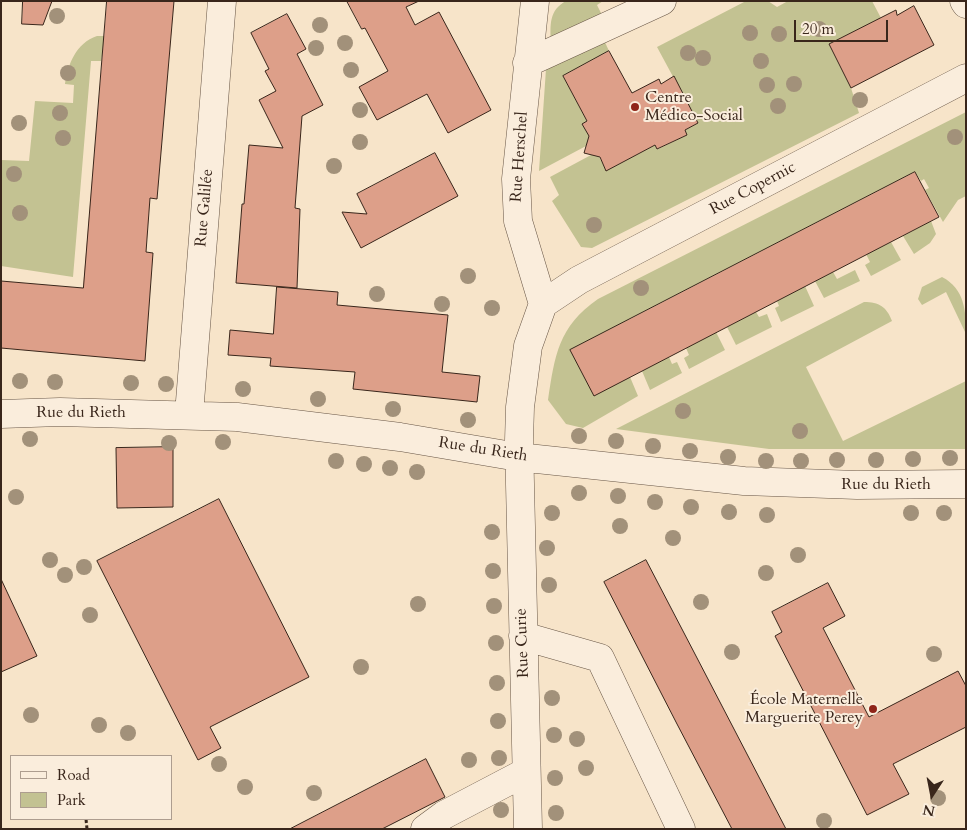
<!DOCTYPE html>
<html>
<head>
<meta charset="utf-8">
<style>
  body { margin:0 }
  #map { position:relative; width:967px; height:830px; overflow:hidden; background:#f7e4c9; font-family:Cardo,serif }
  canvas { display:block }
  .frame { position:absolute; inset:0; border:2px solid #39261b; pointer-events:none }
  .legend { position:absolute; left:10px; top:755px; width:162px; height:65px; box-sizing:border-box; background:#faeddc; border:1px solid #ad9d8f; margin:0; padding:6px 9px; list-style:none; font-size:15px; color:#39261b }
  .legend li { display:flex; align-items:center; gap:10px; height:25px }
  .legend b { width:25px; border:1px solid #ad9d8f }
  .north { position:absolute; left:907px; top:770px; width:50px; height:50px; -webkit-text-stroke:4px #faeddc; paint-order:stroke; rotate:191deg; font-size:14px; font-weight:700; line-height:20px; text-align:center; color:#39261b }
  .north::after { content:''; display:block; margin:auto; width:18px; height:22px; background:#39261b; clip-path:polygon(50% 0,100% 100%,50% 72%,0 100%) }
  .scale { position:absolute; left:794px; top:20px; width:94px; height:22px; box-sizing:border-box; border:2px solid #39261b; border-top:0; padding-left:6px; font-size:15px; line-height:18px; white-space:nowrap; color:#39261b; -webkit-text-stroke:4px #faeddc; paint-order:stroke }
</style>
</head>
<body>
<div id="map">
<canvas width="967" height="830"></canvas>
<div class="frame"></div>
<ul class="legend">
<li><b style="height:6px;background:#faeddc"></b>Road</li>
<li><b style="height:14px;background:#c3c292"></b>Park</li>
</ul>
<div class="north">N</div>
<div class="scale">20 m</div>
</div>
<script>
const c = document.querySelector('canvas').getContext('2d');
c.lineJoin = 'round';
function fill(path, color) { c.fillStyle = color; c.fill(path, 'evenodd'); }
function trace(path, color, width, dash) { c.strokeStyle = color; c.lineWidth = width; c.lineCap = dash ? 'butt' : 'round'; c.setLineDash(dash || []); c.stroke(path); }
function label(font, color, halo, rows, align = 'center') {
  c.font = font + ' Cardo,serif'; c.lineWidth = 4; c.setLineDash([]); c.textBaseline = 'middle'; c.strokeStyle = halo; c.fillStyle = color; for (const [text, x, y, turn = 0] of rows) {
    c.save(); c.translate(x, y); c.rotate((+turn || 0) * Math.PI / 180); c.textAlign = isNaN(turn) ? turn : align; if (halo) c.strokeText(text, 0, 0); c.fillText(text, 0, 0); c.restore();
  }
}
const green = new Path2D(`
  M 566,1 L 603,1 L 597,5 L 604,19 L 551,43 C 550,25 549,10 566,1 Z
  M 746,1 L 768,1 L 777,7 L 788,1 L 872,1 L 881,18 L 829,44 L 851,88 L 859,113 L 592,248 L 581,247 L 552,201 L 559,195 L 550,177 L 591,155 L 598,155 L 607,170 L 655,145 L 658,149 L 687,135 L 685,130 L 698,123 L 657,47 Z
  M 97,36 L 106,36 L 101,61 L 91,61 L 73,277 L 1,266 L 1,160 L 29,161 L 35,101 L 73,103 L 74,85 L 65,84 C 68,64 76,43 97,36 Z
  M 603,38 L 609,51 L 563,76 L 587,121 L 591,139 L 586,146 L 539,171 L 546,69 Z
  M 966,112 L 966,196 L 958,200 L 943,222 L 925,190 L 929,188 L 924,179 L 921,181 L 915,172 L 628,320 L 630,377 L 638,396 L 583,428 L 566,424 L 548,400 C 555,355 558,327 598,299 Z
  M 931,221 L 936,234 L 930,243 L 914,254 L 903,236 Z
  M 891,242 L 901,260 L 871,276 L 865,265 L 870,262 L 866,254 Z
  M 855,270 L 860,281 L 824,298 L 815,281 L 833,272 L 837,279 Z
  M 942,277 C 965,289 966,311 966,334 L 946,292 L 922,305 L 918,299 L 922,287 Z
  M 805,286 L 814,306 L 781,322 L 775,308 L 779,306 L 777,301 Z
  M 864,302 C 879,302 887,307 892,321 L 806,367 L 843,441 L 966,381 L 966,449 L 769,449 L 616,429 Z
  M 756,312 L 759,317 L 767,314 L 772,327 L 736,345 L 727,327 Z
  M 716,332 L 725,350 L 689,369 L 684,358 L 689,355 L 686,348 Z
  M 669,357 L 672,364 L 677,362 L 682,373 L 650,390 L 642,371 Z`);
const building = new Path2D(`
  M 23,1 L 52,1 L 43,25 L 22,24 Z
  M 107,1 L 174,1 L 157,199 L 150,198 L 146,252 L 153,253 L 145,361 L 1,348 L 1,281 L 83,288 Z
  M 347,1 L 419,1 L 406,7 L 415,25 L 439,12 L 491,110 L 448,133 L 427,94 L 377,120 L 359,87 L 388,71 L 365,28 L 362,29 Z
  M 914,6 L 934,45 L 851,88 L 829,44 L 896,10 L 897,15 Z
  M 287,14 L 306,49 L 297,54 L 323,105 L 302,116 L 295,208 L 300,209 L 297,288 L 236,283 L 242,204 L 244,204 L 249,145 L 283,148 L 259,100 L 276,91 L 265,71 L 269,69 L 251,33 Z
  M 609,51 L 632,93 L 659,79 L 661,84 L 674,76 L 698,123 L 685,130 L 687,135 L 657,149 L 655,145 L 606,171 L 600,157 L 584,153 L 589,136 L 582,124 L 587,121 L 563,76 Z
  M 435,153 L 458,196 L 361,248 L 342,212 L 367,214 L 357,194 Z
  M 915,172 L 939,217 L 594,396 L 570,350 Z
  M 277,287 L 338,292 L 337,305 L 448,315 L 442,372 L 480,376 L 477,402 L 353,389 L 355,372 L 270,366 L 271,358 L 228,355 L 230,330 L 273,334 Z
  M 173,447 L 173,507 L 117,508 L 116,448 Z
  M 219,499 L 309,677 L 210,727 L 221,748 L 198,760 L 97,561 Z
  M 646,560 L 696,656 L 786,829 L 732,829 L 677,724 L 604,582 Z
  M 1,579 L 37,656 L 1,672 Z
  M 828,583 L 845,616 L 823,628 L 869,717 L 958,671 L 966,686 L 966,727 L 893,764 L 909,794 L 867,815 L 775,636 L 782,632 L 772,612 Z
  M 426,759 L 445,797 L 382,829 L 290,829 Z`);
const path = new Path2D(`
  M 86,819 L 87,829`);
const minor = new Path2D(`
  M 964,1 L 966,4
  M 527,63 L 662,1
  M 543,304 L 579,280 L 966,78
  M 1,414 L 60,412 L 237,417 L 400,437 L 518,457 L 744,481 L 857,485 L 966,484
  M 189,414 L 222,1
  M 523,636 L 600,658 L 681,829
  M 425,829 L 444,815 L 526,772
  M 528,829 L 519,441 L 520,407 L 528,346 L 543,304 L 518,221 L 516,179 L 535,1`);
const trees = [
  [57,16],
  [320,25],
  [819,29],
  [750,33],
  [779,34],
  [345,43],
  [316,48],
  [688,53],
  [703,58],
  [761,61],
  [351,70],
  [68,73],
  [794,84],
  [767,85],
  [860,100],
  [778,106],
  [360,110],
  [60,113],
  [19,123],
  [955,137],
  [63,138],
  [360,142],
  [334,166],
  [14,174],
  [20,213],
  [594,225],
  [468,276],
  [641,288],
  [377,294],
  [442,304],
  [492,308],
  [20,381],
  [55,382],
  [131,383],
  [166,384],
  [243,389],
  [318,399],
  [393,409],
  [683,411],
  [468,420],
  [800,431],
  [579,436],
  [30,439],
  [616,441],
  [223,442],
  [169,443],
  [653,446],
  [690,451],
  [728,457],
  [950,458],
  [913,459],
  [837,460],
  [876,460],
  [336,461],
  [766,461],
  [801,461],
  [364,464],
  [390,468],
  [417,472],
  [579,493],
  [618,496],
  [16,497],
  [655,502],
  [691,507],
  [729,512],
  [552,513],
  [911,513],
  [944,513],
  [767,515],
  [620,526],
  [492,532],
  [673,538],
  [547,548],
  [798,555],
  [50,560],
  [84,567],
  [493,571],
  [766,573],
  [65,575],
  [549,585],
  [701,602],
  [418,604],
  [494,606],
  [90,615],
  [496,643],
  [732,652],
  [934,654],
  [361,667],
  [497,683],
  [552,698],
  [31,715],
  [498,721],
  [99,725],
  [128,733],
  [554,735],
  [577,739],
  [499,758],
  [469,760],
  [219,764],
  [586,768],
  [555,778],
  [245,787],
  [314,793],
  [938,798],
  [501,810],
  [556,813],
  [824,821]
];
const markers = [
  [635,107,5,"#8f2418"],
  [873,709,5,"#8f2418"]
];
const poiNames = [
  ["Centre",645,98],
  ["Médico-Social",645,116],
  ["École Maternelle",863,700,"right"],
  ["Marguerite Perey",863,718,"right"]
];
const streetNames = [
  ["Rue Herschel",520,157,-86],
  ["Rue Copernic",753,189,-28],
  ["Rue Galilée",205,208,-85],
  ["Rue du Rieth",81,413],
  ["Rue du Rieth",483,450,9],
  ["Rue du Rieth",886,485],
  ["Rue Curie",523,643,-92]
];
fill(green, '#c3c292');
fill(building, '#dd9f89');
trace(building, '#39261b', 1);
trace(minor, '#685646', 29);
trace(path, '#39261b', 3, [4, 2.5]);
trace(minor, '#faeddc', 28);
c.fillStyle = '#a2917a';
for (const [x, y] of trees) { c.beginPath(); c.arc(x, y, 8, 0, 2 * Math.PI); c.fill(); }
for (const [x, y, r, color] of markers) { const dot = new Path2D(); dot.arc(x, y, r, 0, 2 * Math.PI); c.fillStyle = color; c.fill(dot); trace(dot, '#faeddc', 2); }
label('16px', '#39261b', '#faeddc', poiNames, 'left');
label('16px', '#39261b', '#faeddc', streetNames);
</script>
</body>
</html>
